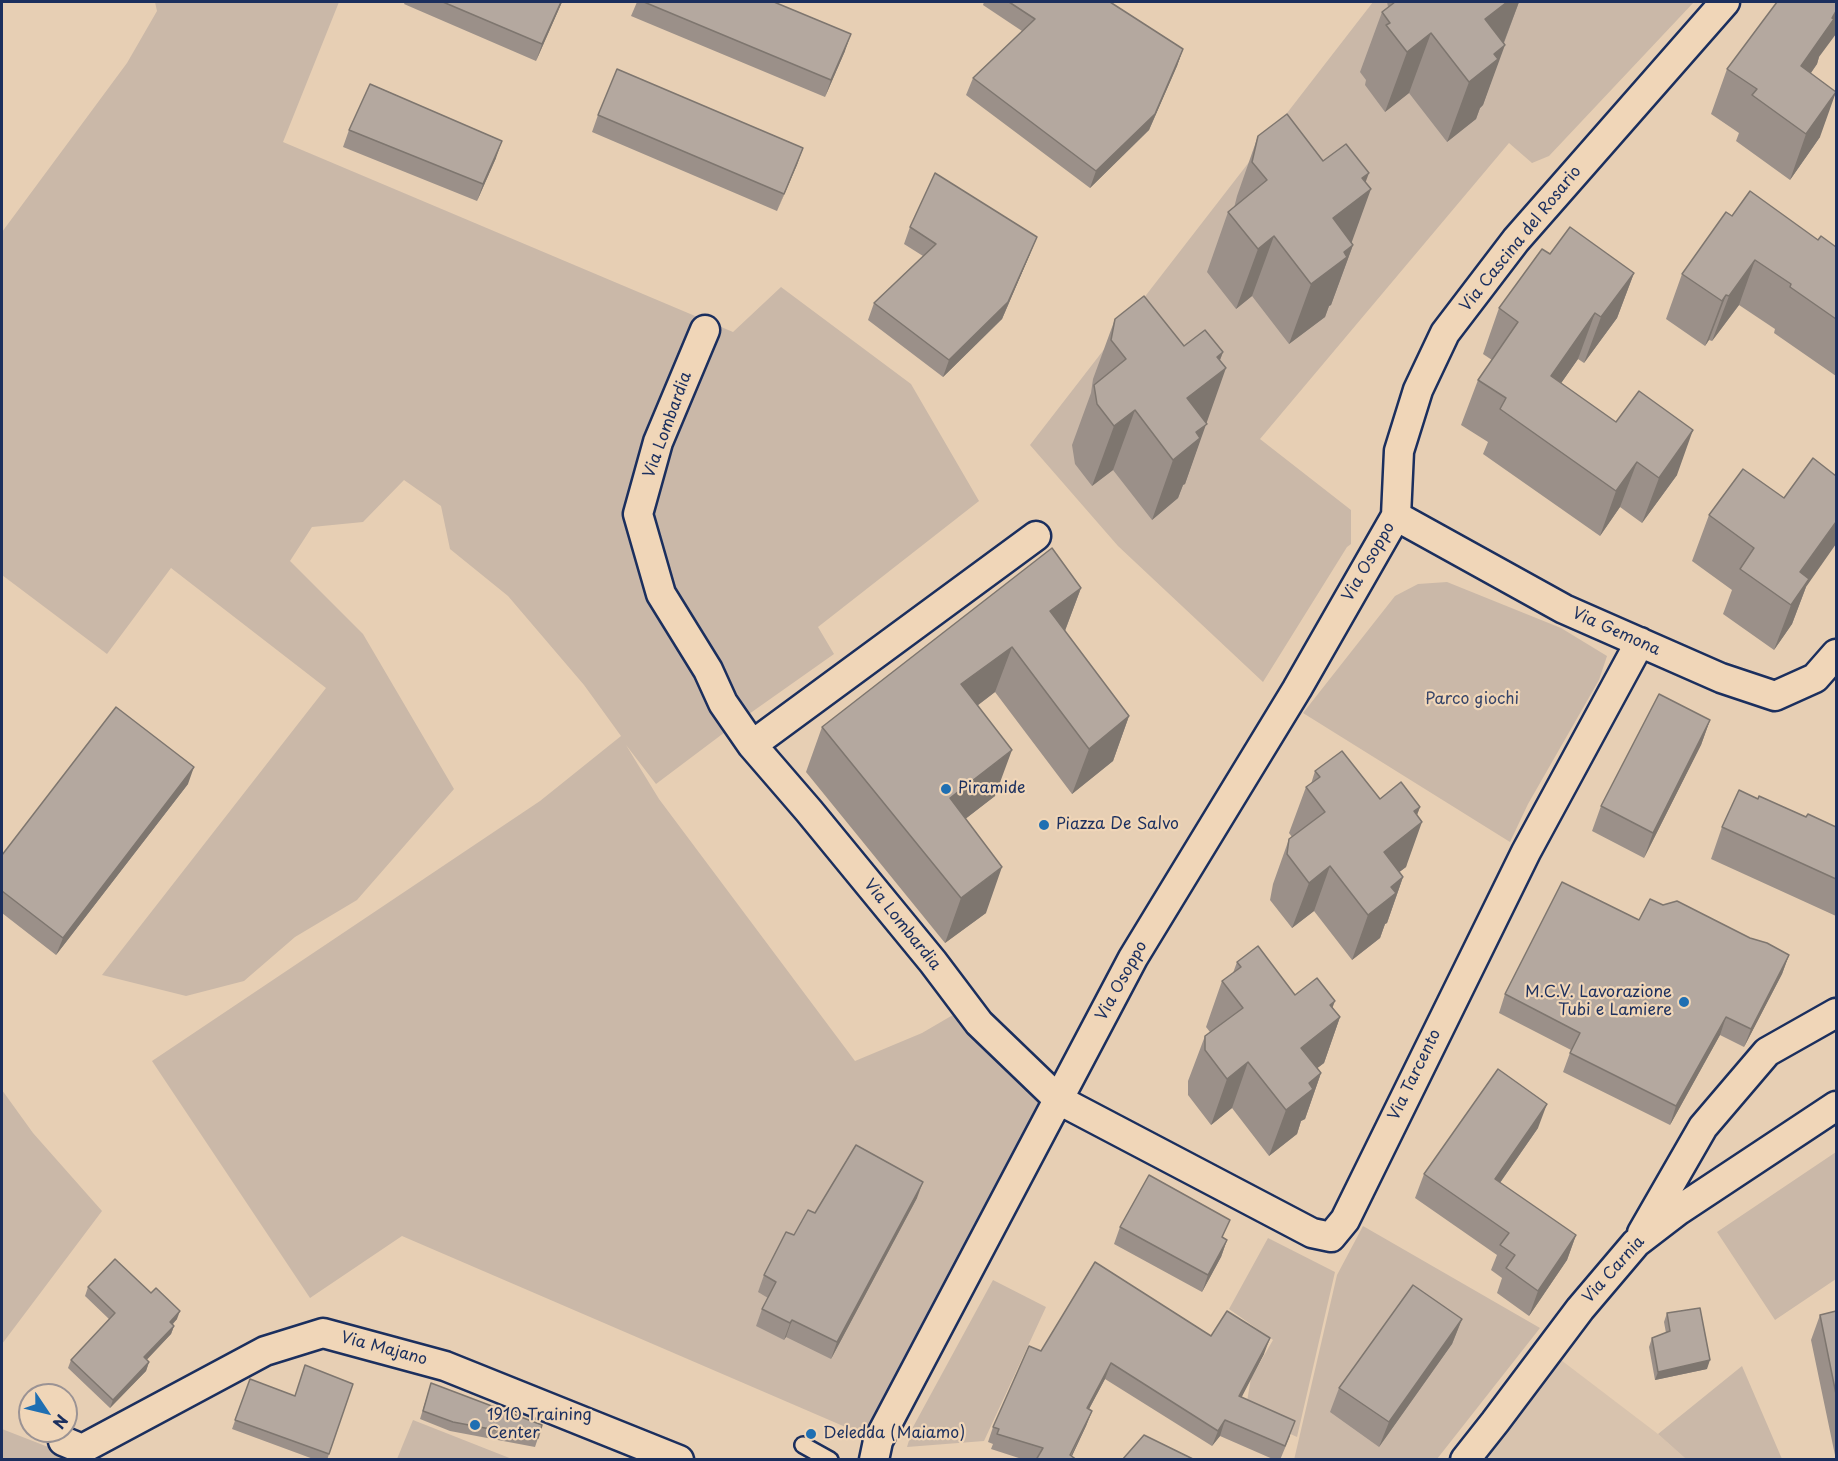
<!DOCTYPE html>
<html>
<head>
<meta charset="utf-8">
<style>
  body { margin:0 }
  #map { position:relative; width:1838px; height:1461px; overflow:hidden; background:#e7cfb4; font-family:"Playpen Sans",sans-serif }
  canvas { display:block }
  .frame { position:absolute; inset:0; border:3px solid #1b2f5e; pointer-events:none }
  .north { position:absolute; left:18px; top:1383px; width:60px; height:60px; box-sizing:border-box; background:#f0d6b8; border:2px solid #9b9394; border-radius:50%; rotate:125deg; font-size:16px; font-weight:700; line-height:24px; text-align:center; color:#1b2f5e }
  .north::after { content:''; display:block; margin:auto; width:21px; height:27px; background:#1f6fb2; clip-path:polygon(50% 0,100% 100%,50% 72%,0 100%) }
</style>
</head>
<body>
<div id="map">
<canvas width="1838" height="1461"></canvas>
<div class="frame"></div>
<div class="north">N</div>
</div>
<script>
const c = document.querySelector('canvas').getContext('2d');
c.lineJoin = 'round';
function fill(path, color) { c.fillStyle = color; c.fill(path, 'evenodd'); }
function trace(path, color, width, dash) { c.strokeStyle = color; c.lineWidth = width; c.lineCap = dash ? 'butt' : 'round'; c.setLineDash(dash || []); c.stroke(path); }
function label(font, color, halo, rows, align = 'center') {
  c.font = font + ' "Playpen Sans",sans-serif'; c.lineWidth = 4.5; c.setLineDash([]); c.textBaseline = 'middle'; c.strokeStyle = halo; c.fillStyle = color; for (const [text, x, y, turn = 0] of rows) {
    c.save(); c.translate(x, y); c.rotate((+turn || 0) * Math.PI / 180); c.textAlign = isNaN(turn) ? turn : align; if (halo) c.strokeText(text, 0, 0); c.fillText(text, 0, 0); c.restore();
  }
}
const built = new Path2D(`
  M 1557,1357 L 1658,1434 L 1686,1459 L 1480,1460 Z`);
const green = new Path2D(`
  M 155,2 L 339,2 L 283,142 L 733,332 L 781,287 L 911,384 L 979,501 L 818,627 L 834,654 L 749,714 L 656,784 L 626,745 L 659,799 L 855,1061 L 922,1033 L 958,1012 L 1059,1100 L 878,1441 L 402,1236 L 310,1298 L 152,1061 L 540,801 L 621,736 L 584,685 L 508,596 L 450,549 L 441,506 L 404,480 L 363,522 L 312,527 L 290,561 L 363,634 L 454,789 L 357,900 L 295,937 L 244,981 L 186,996 L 102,975 L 326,688 L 171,568 L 107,654 L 2,575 L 2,232 L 127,63 L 157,11 Z
  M 1373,2 L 1694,2 L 1549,156 L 1532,163 L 1509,143 L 1260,439 L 1351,510 L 1351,544 L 1347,547 L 1263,682 L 1118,546 L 1030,445 Z
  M 1447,582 L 1561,628 L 1607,656 L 1599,680 L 1528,804 L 1510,842 L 1303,713 L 1395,596 L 1418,584 Z
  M 2,1090 L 33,1133 L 102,1211 L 2,1344 Z
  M 1836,1152 L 1836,1279 L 1775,1320 L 1717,1232 Z
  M 1363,1226 L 1540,1328 L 1437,1459 L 1294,1460 L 1337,1275 Z
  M 1268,1238 L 1335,1272 L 1297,1437 L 1245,1413 L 1251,1378 L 1273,1340 L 1229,1309 Z
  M 993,1280 L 1046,1307 L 984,1441 L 907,1447 L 913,1427 Z
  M 1742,1366 L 1782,1459 L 1686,1459 L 1658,1434 Z
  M 413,1420 L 512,1459 L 397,1459 Z
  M 2,1429 L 61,1452 L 69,1459 L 2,1459 Z`);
const lane = new Path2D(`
  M 803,1445 L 830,1460`);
const street = new Path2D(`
  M 705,330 L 658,442 L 638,514 L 661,594 L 708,670 L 723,703 L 752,745 L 809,811 L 933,962 L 979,1023 L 1059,1100 L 1312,1233 L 1331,1237 L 1345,1220 L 1526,852 L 1640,642
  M 1396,516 L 1564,609 L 1721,678 L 1775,696 L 1815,678 L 1836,654
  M 752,745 L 1036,536
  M 1642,1233 L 1703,1127 L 1767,1052 L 1836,1013
  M 63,1441 L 82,1449 L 265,1351 L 323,1333 L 445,1366 L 679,1460
  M 874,1460 L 878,1441 L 1133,958 L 1297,689 L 1396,516 L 1399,451 L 1418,390 L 1445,333 L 1516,240 L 1725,2
  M 1465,1460 L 1495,1422 L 1580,1309 L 1636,1243 L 1679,1210 L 1836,1106`);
const wall = new Path2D(`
  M 405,2 L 562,2 L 536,61 L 404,4 Z
  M 637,2 L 774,2 L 845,51 L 825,97 L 631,16 Z
  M 984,2 L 1110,2 L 1183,49 L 1177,66 L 1149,130 L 1090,188 L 966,95 L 973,78 L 1022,31 L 983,5 Z
  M 1387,2 L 1519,2 L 1504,43 L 1483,105 L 1480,108 L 1476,119 L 1447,142 L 1409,93 L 1385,112 L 1365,85 L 1366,80 L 1360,72 L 1382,12 L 1388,7 Z
  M 1819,57 L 1817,64 L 1811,73 L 1820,137 L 1790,180 L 1736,141 L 1739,133 L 1711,114 L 1727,69 Z
  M 598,115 L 803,148 L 777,211 L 592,132 Z
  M 349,130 L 496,158 L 477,201 L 343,147 Z
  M 1258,136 L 1323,161 L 1365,182 L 1351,243 L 1353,245 L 1331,305 L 1329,306 L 1325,317 L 1289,344 L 1252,296 L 1236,309 L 1207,272 L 1228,212 L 1234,208 L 1237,196 Z
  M 1732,216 L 1818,240 L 1836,247 L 1836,376 L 1774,333 L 1775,329 L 1739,305 L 1712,341 L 1709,340 L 1705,346 L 1666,319 L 1682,274 Z
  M 910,227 L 1030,254 L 1002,319 L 943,377 L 868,320 L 874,303 L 923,256 L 904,244 Z
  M 1550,254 L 1634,273 L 1617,318 L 1584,363 L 1578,359 L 1561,383 L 1677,475 L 1642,523 L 1620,507 L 1600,536 L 1483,454 L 1488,442 L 1461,425 L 1478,380 L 1492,360 L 1483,354 L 1499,308 Z
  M 1115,319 L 1184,346 L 1223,352 L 1220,360 L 1206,422 L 1185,484 L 1183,485 L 1178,498 L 1152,520 L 1113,470 L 1092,486 L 1075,464 L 1072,445 L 1091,393 L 1093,379 Z
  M 1784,498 L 1806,587 L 1792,624 L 1774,650 L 1723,614 L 1732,590 L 1692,561 L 1709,515 Z
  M 1081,588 L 1065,631 L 1129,716 L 1113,761 L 1072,794 L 995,692 L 977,706 L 995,796 L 965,819 L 986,913 L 945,943 L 806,772 L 822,727 Z
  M 1710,720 L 1701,745 L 1644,858 L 1592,831 L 1601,806 Z
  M 1315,771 L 1380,799 L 1420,807 L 1417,815 L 1406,867 L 1399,872 L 1403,877 L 1387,923 L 1385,924 L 1380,938 L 1352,960 L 1314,911 L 1292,928 L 1270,900 L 1273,884 L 1289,839 L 1292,837 L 1289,833 L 1306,787 L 1311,784 Z
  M 188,784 L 56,955 L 2,913 L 2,855 Z
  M 1758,799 L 1806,817 L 1836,827 L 1836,916 L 1711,859 L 1722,827 Z
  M 1663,905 L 1750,938 L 1789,955 L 1782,974 L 1744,1047 L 1720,1035 L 1670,1125 L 1563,1072 L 1571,1050 L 1499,1013 L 1505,994 L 1639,920 Z
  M 1237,962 L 1295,995 L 1332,1007 L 1340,1017 L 1324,1063 L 1317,1068 L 1321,1073 L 1305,1119 L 1301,1121 L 1297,1134 L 1269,1156 L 1232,1108 L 1211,1125 L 1188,1095 L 1188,1081 L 1205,1036 L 1210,1032 L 1206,1027 L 1222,981 L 1233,973 Z
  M 1538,1128 L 1500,1183 L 1576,1235 L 1567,1260 L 1529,1316 L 1497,1293 L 1502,1278 L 1491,1270 L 1497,1255 L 1415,1198 L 1424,1174 Z
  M 917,1198 L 831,1359 L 786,1337 L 784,1340 L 756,1326 L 762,1309 L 768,1298 L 758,1292 L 764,1275 L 794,1235 L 815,1213 Z
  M 1120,1227 L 1223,1238 L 1227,1240 L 1221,1257 L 1202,1292 L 1114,1244 Z
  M 88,1287 L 177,1319 L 173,1324 L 174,1326 L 171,1334 L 146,1360 L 149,1362 L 146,1371 L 110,1408 L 68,1368 L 71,1360 L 109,1319 L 85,1296 Z
  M 1836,1311 L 1836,1460 L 1811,1340 L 1820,1315 Z
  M 1667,1313 L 1707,1369 L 1655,1380 L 1649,1347 L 1652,1338 L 1666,1333 L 1664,1322 Z
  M 1462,1319 L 1452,1344 L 1379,1447 L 1330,1412 L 1339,1388 Z
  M 1211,1336 L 1264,1354 L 1241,1397 L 1290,1436 L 1280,1460 L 1275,1460 L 1220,1436 L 1212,1446 L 1105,1379 L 1089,1409 L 1092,1411 L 1086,1426 L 1072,1456 L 1077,1460 L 1025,1460 L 991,1449 L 993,1444 L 988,1442 L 993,1427 L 1041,1351 Z
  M 250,1379 L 295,1396 L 353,1384 L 327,1460 L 316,1460 L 232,1429 Z
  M 431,1383 L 538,1438 L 535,1447 L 450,1431 L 420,1419 Z`);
const shadedWall = new Path2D(`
  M 561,2 L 562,2 L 536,61 L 542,44 Z
  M 1507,2 L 1519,2 L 1502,47 L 1505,45 L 1483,105 L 1480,108 L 1476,119 L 1447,142 L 1469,82 L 1485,19 Z
  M 1836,11 L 1836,34 L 1819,57 L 1817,64 L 1784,111 L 1801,66 Z
  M 1431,33 L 1409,93 L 1385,112 L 1407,52 Z
  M 851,34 L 845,51 L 825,97 L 831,80 Z
  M 1183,49 L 1177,66 L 1149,130 L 1090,188 L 1096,171 Z
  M 1836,92 L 1820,137 L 1790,180 L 1806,134 Z
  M 502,141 L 496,158 L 477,201 L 483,184 Z
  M 803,148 L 797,165 L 777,211 L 784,194 Z
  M 1369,173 L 1360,197 L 1371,189 L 1350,247 L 1353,245 L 1331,305 L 1329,306 L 1325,317 L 1289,344 L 1311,284 L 1333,218 L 1362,178 Z
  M 1274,236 L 1252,296 L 1236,309 L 1258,249 Z
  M 1037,237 L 1030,254 L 1002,319 L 943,377 L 949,360 Z
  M 1755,260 L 1739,305 L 1712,341 L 1729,296 Z
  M 1634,273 L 1617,318 L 1584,363 L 1601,317 Z
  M 1726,295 L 1709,340 L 1705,346 L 1722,301 Z
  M 1595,313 L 1578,359 L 1534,422 L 1551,376 Z
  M 1223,352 L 1213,378 L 1226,368 L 1185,484 L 1183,485 L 1178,498 L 1152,520 L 1173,460 L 1187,398 L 1217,357 Z
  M 1135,410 L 1113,470 L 1092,486 L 1114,426 Z
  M 1693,430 L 1677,475 L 1642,523 L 1659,478 Z
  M 1637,462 L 1620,507 L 1600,536 L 1616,491 Z
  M 1836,522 L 1836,544 L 1806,587 L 1792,624 L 1774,650 L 1791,605 L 1800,572 Z
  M 1081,588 L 1064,633 L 1050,611 Z
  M 1012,647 L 995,692 L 945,730 L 961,684 Z
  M 1129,716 L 1113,761 L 1072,794 L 1089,749 Z
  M 1710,720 L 1701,745 L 1644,858 L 1653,833 Z
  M 1012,750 L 995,796 L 933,844 L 950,798 Z
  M 194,767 L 188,784 L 56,955 L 63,938 Z
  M 1420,807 L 1411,830 L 1422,822 L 1406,867 L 1367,897 L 1384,852 L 1414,811 Z
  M 1330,866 L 1314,911 L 1292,928 L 1309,883 Z
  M 1002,867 L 986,913 L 945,943 L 961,898 Z
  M 1403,877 L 1387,923 L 1385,924 L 1380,938 L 1352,960 L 1368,915 L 1391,887 Z
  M 1789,955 L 1782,974 L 1744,1047 L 1751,1029 Z
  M 1335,1001 L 1324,1030 L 1340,1017 L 1324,1063 L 1285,1093 L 1301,1048 L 1330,1005 Z
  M 1726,1017 L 1720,1035 L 1670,1125 L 1676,1106 Z
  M 1248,1062 L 1232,1108 L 1211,1125 L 1227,1079 Z
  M 1321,1073 L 1305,1119 L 1301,1121 L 1297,1134 L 1269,1156 L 1286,1110 L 1309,1083 Z
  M 1547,1104 L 1538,1128 L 1485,1204 L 1495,1179 Z
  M 923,1182 L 917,1198 L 831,1359 L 837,1342 Z
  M 1576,1235 L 1567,1260 L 1529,1316 L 1538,1291 Z
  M 1227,1240 L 1221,1257 L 1202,1292 L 1208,1275 Z
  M 180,1311 L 177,1319 L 167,1330 L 170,1322 Z
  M 1462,1319 L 1452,1344 L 1379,1447 L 1389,1422 Z
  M 792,1320 L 786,1337 L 784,1340 L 790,1323 Z
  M 174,1326 L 171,1334 L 141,1366 L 144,1357 Z
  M 1270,1338 L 1264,1354 L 1234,1412 L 1239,1396 Z
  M 1710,1360 L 1707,1369 L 1655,1380 L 1658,1372 Z
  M 149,1362 L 146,1371 L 110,1408 L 113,1400 Z
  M 1111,1363 L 1105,1379 L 1081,1424 L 1087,1408 Z
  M 1092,1411 L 1086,1426 L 1070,1460 L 1069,1460 Z
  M 1225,1420 L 1220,1436 L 1212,1446 L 1218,1431 Z`);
const building = new Path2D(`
  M 443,2 L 561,2 L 542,44 Z
  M 644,2 L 774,2 L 851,34 L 831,80 Z
  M 1009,2 L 1110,2 L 1183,49 L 1155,114 L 1096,171 L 973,78 L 1035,19 Z
  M 1395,2 L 1507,2 L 1485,19 L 1505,45 L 1494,54 L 1498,59 L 1469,82 L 1431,33 L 1407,52 L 1386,25 L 1390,23 L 1382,12 Z
  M 1777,2 L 1836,2 L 1836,11 L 1832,18 L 1834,19 L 1801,66 L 1836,92 L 1806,134 L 1752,95 L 1757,89 L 1727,69 Z
  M 617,69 L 803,148 L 784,194 L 598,115 Z
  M 370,84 L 502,141 L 483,184 L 349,130 Z
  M 1287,114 L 1323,161 L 1346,144 L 1369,173 L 1362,178 L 1371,189 L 1333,218 L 1353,245 L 1344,252 L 1347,257 L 1311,284 L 1274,236 L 1258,249 L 1228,212 L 1267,180 L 1252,162 L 1258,136 Z
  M 935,173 L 1037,237 L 1008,302 L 949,360 L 874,303 L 936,244 L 910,227 Z
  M 1750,191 L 1818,240 L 1821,236 L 1836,247 L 1836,319 L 1790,287 L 1791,284 L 1755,260 L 1729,296 L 1726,295 L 1722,301 L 1682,274 L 1726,212 L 1732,216 Z
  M 1570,227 L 1634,273 L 1601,317 L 1595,313 L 1551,376 L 1616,422 L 1639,391 L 1693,430 L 1659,478 L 1637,462 L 1616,491 L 1500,409 L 1506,398 L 1478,380 L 1518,322 L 1499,308 L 1542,249 L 1550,254 Z
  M 1144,296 L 1184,346 L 1205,330 L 1223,352 L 1217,357 L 1226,368 L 1187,398 L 1207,424 L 1196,432 L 1200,438 L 1173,460 L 1135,410 L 1114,426 L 1097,404 L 1094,385 L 1126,359 L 1111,340 L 1115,319 Z
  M 1813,458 L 1836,476 L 1836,522 L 1800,572 L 1809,579 L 1791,605 L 1740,569 L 1754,548 L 1709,515 L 1743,469 L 1784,498 Z
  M 1052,548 L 1081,588 L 1050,611 L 1129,716 L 1089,749 L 1012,647 L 961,684 L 1012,750 L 950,798 L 1002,867 L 961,898 L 822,727 Z
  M 1659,694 L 1710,720 L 1653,833 L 1601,806 Z
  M 116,707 L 194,767 L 63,938 L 2,891 L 2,855 Z
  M 1342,751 L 1380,799 L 1401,782 L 1420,807 L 1414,811 L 1422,822 L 1384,852 L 1403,877 L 1391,887 L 1396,893 L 1368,915 L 1330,866 L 1309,883 L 1287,854 L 1289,839 L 1325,812 L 1306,787 L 1320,777 L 1315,771 Z
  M 1739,790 L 1758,799 L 1759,796 L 1806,817 L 1808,814 L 1836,827 L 1836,879 L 1722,827 Z
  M 1562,882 L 1639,920 L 1650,899 L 1663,905 L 1677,901 L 1750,938 L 1767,943 L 1789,955 L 1751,1029 L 1726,1017 L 1676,1106 L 1570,1053 L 1580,1033 L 1505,994 Z
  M 1258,946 L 1295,995 L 1317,978 L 1335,1001 L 1330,1005 L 1340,1017 L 1301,1048 L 1321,1073 L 1309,1083 L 1313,1089 L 1286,1110 L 1248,1062 L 1227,1079 L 1205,1050 L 1205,1036 L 1243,1008 L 1222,981 L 1241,967 L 1237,962 Z
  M 1498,1069 L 1547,1104 L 1495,1179 L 1576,1235 L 1538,1291 L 1506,1268 L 1515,1255 L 1500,1245 L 1509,1233 L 1424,1174 Z
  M 856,1145 L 923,1182 L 837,1342 L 792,1320 L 790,1323 L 762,1309 L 776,1282 L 764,1275 L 786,1232 L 794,1235 L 808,1210 L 815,1213 Z
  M 1149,1175 L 1230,1220 L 1222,1237 L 1227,1240 L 1208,1275 L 1120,1227 Z
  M 115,1259 L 151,1293 L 156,1288 L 180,1311 L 170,1322 L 174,1326 L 144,1357 L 149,1362 L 113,1400 L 71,1360 L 115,1313 L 88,1287 Z
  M 1095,1262 L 1211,1336 L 1227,1311 L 1270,1338 L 1239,1396 L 1295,1421 L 1285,1446 L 1225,1420 L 1218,1431 L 1111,1363 L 1087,1408 L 1092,1411 L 1070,1455 L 1077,1460 L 1036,1460 L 1043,1448 L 997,1434 L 999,1429 L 993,1427 L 1029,1346 L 1041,1351 Z
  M 1413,1285 L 1462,1319 L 1389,1422 L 1339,1388 Z
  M 1700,1308 L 1710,1360 L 1658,1372 L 1652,1338 L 1670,1331 L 1667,1313 Z
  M 1836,1311 L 1836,1394 L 1820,1315 Z
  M 305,1365 L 353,1384 L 329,1454 L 235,1420 L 250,1379 L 295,1396 Z
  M 431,1383 L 542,1425 L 538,1438 L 453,1422 L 423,1411 Z
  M 1144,1435 L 1195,1460 L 1122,1460 Z`);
const markers = [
  [946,789,6,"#1f6fb2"],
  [1044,825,6,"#1f6fb2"],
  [1684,1002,6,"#1f6fb2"],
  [475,1425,6,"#1f6fb2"],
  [811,1434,6,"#1f6fb2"]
];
const streetNames = [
  ["Via Cascina del Rosario",1521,239,-51],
  ["Via Lombardia",668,425,-70],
  ["Via Osoppo",1369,562,-60],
  ["Via Gemona",1616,632,24],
  ["Via Lombardia",902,925,51],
  ["Via Osoppo",1122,981,-61],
  ["Via Tarcento",1415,1075,-64],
  ["Via Carnia",1614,1270,-48],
  ["Via Majano",384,1349,15]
];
const parkNames = [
  ["Parco giochi",1472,700]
];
const poiNames = [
  ["Piramide",958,789],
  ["Piazza De Salvo",1056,825],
  ["M.C.V. Lavorazione",1672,993,"right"],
  ["Tubi e Lamiere",1672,1011,"right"],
  ["1910 Training",487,1416],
  ["Center",487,1434],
  ["Deledda (Maiamo)",823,1434]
];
fill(built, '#d8c3ae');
fill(green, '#cab8a8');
trace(lane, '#1b2f5e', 20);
trace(street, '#1b2f5e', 33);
trace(lane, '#f0d6b8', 15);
trace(street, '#f0d6b8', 28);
fill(wall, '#9b9089');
fill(shadedWall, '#7e766f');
fill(building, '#b4a89f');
trace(building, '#7e766f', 1.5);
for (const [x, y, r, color] of markers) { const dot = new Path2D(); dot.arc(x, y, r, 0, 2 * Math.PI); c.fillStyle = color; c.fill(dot); trace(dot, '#f0d6b8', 2); }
label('16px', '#1b2f5e', '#f0d6b8', streetNames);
label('16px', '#354469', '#f0d6b8', parkNames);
label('16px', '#1b2f5e', '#f0d6b8', poiNames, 'left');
</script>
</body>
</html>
